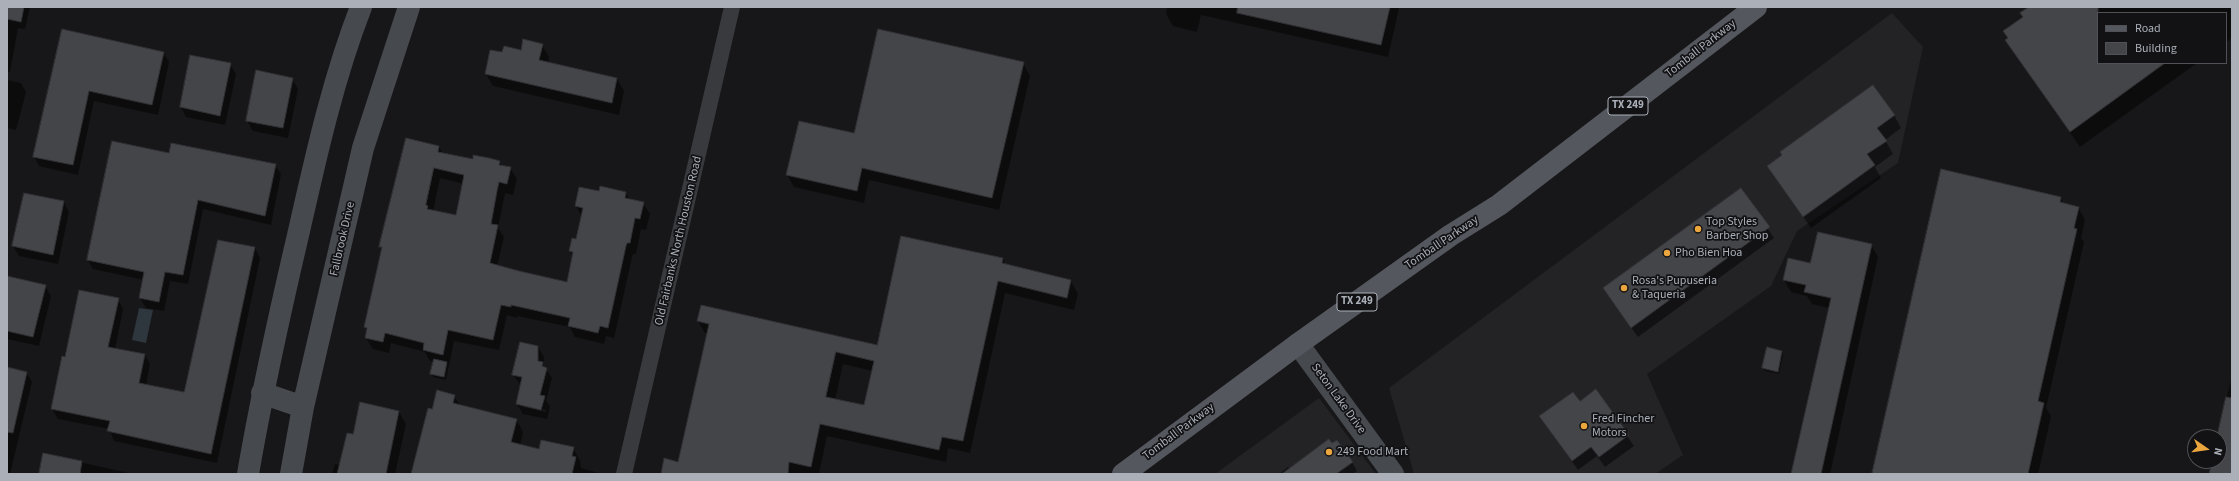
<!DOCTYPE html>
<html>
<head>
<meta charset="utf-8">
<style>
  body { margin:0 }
  #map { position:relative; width:2239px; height:481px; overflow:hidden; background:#171719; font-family:"Source Sans 3",sans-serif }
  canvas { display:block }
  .frame { position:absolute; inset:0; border:8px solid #aaafb8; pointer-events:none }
  .legend { position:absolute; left:2097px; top:12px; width:130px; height:52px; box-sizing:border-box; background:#121214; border:1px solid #4f5156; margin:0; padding:5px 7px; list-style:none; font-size:12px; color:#aaafb8 }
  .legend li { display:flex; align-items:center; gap:8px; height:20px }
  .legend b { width:20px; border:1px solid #4f5156 }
  .north { position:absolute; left:2187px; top:429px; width:40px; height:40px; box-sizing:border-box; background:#121214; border:1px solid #4f5156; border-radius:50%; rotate:103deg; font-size:11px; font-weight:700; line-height:16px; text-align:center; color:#aaafb8 }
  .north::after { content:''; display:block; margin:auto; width:14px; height:18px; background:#eba63d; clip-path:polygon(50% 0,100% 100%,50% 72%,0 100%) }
</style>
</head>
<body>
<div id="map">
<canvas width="2239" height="481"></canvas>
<div class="frame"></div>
<ul class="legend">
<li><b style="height:5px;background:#54575d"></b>Road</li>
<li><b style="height:11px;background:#444549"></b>Building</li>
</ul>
<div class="north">N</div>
</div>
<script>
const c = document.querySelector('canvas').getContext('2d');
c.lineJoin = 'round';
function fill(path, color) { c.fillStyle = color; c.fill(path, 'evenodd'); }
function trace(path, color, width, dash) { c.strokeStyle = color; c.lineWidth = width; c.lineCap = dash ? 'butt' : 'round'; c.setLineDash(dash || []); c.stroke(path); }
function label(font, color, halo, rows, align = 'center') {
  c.font = font + ' "Source Sans 3",sans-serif'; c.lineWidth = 3.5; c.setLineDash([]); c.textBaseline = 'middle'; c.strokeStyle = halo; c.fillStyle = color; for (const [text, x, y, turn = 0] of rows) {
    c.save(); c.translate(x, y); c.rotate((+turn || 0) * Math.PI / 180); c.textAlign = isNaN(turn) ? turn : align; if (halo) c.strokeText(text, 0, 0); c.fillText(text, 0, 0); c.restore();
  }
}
const built = new Path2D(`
  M 1892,13 L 1923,47 L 1898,163 L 1797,231 L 1771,286 L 1647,374 L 1683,455 L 1655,474 L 1414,474 L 1389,388 Z
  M 1319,398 L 1376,474 L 1215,474 Z`);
const water = new Path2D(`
  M 139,308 L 153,310 L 146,343 L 132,340 Z`);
const shadow = new Path2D(`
  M 7,7 L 30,7 L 25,29 L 18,28 L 10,72 L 7,72 Z
  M 1164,7 L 1398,7 L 1399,8 L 1388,57 L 1201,15 L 1197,32 L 1173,26 L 1166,14 L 1167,8 Z
  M 2030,7 L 2232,7 L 2232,38 L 2226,42 L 2226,13 L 2098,13 L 2098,63 L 2197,63 L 2080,147 L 2006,41 L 2009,39 L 2004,32 L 2024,17 Z
  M 63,30 L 163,52 L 169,62 L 158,115 L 94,101 L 78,175 L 39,166 L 34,156 Z
  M 542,45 L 549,57 L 548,63 L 617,79 L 624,91 L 619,115 L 493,86 L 486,74 L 522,51 Z
  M 1023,63 L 1030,76 L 999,210 L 869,180 L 864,203 L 794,187 L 787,175 L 855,135 Z
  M 230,64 L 236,74 L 225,125 L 186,117 L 181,107 Z
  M 292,79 L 298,89 L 288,138 L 253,131 L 247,121 Z
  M 7,80 L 21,83 L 26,92 L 16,130 L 7,128 Z
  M 1894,115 L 1901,128 L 1885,140 L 1893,154 L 1875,167 L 1881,178 L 1811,228 L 1768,166 Z
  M 439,147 L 443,154 L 474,161 L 499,162 L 502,166 L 510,168 L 517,179 L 513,195 L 505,193 L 498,228 L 504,237 L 497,266 L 567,283 L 573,256 L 570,251 L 577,240 L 582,217 L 576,206 L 600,192 L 626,193 L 630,200 L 643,203 L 650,214 L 646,230 L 641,229 L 636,254 L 633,254 L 632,257 L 614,338 L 606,336 L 604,344 L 575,337 L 570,327 L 517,316 L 517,318 L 507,315 L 499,350 L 454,341 L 446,380 L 433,377 L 432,374 L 434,362 L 430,361 L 425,352 L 391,343 L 389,353 L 373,349 L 366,338 L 368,331 L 365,327 L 382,250 L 380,246 ZM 440,178 L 464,184 L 457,217 L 433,211 Z
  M 170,154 L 275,165 L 281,174 L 271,225 L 203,209 L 188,284 L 170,281 L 164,311 L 146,308 L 140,298 L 144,280 L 93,269 L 88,260 Z
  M 1741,189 L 1774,238 L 1638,337 L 1604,289 Z
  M 25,194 L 64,202 L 69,212 L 58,264 L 19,256 L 13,246 Z
  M 2060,198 L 2064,204 L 2078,207 L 2085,220 L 2081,238 L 2084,242 L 2046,408 L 2051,416 L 2038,474 L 1873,474 Z
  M 902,237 L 1003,259 L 1006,265 L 1071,281 L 1078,294 L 1074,310 L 1005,293 L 970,453 L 948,448 L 946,462 L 827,436 L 819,474 L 662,474 L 679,463 L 708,334 L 705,333 L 698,321 L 878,346 ZM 843,364 L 873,371 L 865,407 L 835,400 Z
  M 1871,245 L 1878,257 L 1830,474 L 1792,474 L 1829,308 L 1812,304 L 1807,296 L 1791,292 L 1784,280 Z
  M 255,248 L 260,258 L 217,463 L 114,441 L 109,429 L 58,419 L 52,409 L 66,358 L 118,299 L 123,309 L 115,349 L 145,355 L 150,364 L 146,385 L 185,393 Z
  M 7,283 L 45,286 L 51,296 L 39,346 L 7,339 Z
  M 538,347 L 544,357 L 543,365 L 552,378 L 546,401 L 550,406 L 547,419 L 523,414 L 517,404 L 521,385 L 513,375 ZM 523,405 L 546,410 L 546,412 L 523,407 Z
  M 1782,351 L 1783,355 L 1779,374 L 1765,371 L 1763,368 Z
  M 7,368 L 26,372 L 32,382 L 10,474 L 7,474 Z
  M 2232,375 L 2232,474 L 2210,474 L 2213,461 L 2219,461 L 2218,437 Z
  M 1596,391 L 1634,446 L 1605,467 L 1597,456 L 1578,470 L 1541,417 L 1579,403 Z
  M 454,396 L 460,405 L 516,419 L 523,432 L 520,446 L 539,450 L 573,448 L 580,461 L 581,468 L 602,474 L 412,474 L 432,410 Z
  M 399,412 L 406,424 L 395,474 L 332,474 L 335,464 L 340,465 L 353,435 Z
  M 44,454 L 133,474 L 40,474 Z
  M 1352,462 L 1357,471 L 1353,474 L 1279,474 L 1288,467 L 1290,469 Z`);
const building = new Path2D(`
  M 7,7 L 24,7 L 21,22 L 7,19 Z
  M 1238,7 L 1390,7 L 1381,45 L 1237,13 Z
  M 2029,7 L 2098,7 L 2098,63 L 2165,63 L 2070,132 L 2005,40 L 2008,38 L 2003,31 L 2023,17 L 2020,13 Z
  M 62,29 L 164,52 L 152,105 L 89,91 L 73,165 L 33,157 Z
  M 878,29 L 1024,62 L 992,198 L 862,168 L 857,191 L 786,175 L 799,121 L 854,133 Z
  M 523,39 L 543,44 L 539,60 L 617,78 L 612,103 L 485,74 L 490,50 L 502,52 L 504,46 L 521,50 Z
  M 190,55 L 231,63 L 220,116 L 180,107 Z
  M 256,70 L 293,78 L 283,128 L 246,121 Z
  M 1873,85 L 1895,115 L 1877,128 L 1887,141 L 1867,154 L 1875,165 L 1803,217 L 1767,166 L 1782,155 L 1780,152 Z
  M 406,138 L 439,146 L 438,152 L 473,159 L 473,155 L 489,158 L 500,161 L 499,165 L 511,167 L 507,184 L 499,182 L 497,191 L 491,224 L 498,225 L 490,263 L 519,271 L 567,282 L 573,252 L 569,251 L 572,238 L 576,239 L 583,208 L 575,206 L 579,187 L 599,191 L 600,186 L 626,192 L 625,198 L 644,202 L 640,219 L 635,218 L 630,243 L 627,243 L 626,246 L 608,328 L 600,326 L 598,333 L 568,326 L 570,318 L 511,305 L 511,307 L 501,305 L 493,340 L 448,330 L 443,355 L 423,350 L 424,343 L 385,333 L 383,342 L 365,338 L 367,328 L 364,327 L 382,247 L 379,247 ZM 434,168 L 464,175 L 456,215 L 427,209 L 428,206 L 426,205 Z
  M 112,141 L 169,153 L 171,143 L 276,164 L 265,216 L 198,200 L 183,275 L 165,272 L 159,302 L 139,298 L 144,272 L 87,260 Z
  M 1941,169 L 2061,197 L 2060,202 L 2079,207 L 2074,228 L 2077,229 L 2038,401 L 2044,403 L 2028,474 L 1872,474 Z
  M 1741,188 L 1770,227 L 1631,328 L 1603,288 Z
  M 24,193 L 64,201 L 53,255 L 12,246 Z
  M 1818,232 L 1872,244 L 1821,474 L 1791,474 L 1831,298 L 1804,292 L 1806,285 L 1783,280 L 1788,258 L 1810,263 Z
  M 901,236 L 1003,258 L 1002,263 L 1071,280 L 1067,298 L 998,281 L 963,441 L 942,437 L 939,450 L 820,424 L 811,467 L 789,462 L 788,474 L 661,474 L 664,458 L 678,462 L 709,324 L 697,321 L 701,305 L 877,345 ZM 836,352 L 874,361 L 864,405 L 826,397 Z
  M 218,240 L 255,247 L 211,454 L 107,431 L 110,421 L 51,409 L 62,356 L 65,357 L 79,290 L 119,298 L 108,347 L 145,354 L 139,383 L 184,392 Z
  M 7,276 L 46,285 L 33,337 L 7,331 Z
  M 520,342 L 538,346 L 538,361 L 543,362 L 542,366 L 547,368 L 540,395 L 545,396 L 541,410 L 516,404 L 522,377 L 512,375 Z
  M 1767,347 L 1782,351 L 1778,372 L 1762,368 Z
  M 434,359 L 447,362 L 444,377 L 430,374 Z
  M 7,367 L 27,372 L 13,433 L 7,432 Z
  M 1596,389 L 1629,435 L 1599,457 L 1591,447 L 1572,461 L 1539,416 L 1573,392 L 1580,401 Z
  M 437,390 L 455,395 L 453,403 L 517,419 L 511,442 L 539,449 L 541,440 L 574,447 L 572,456 L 576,457 L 572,474 L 411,474 L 428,408 L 432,409 Z
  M 2226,397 L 2232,398 L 2232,474 L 2209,474 L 2212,461 L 2219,461 L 2219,437 L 2217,437 Z
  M 360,402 L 399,411 L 386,474 L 337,474 L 347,433 L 353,434 Z
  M 1329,439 L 1332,443 L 1337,440 L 1353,462 L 1336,474 L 1282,474 Z
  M 43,453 L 82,461 L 80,474 L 39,474 Z`);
const street = new Path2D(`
  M 624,474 L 732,7`);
const secondary = new Path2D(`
  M 1298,344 L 1393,474
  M 262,393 L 303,407
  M 248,474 C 262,392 280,312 299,231 C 316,156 333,79 361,7
  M 291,474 L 303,407 L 363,148 L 409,7`);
const primary = new Path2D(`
  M 1123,474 L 1298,344 L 1451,235 L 1499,205 L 1756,7`);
const markers = [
  [1698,229,4,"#eba63d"],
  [1667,253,4,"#eba63d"],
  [1624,288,4,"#eba63d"],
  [1584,426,4,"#eba63d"],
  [1329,452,4,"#eba63d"]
];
const shields = [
  [1628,106,40],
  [1357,302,40]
];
const shieldNames = [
  ["TX 249",1628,106],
  ["TX 249",1357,302]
];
const streetNames = [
  ["Tomball Parkway",1701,49,-38],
  ["Fallbrook Drive",343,239,-77],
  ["Old Fairbanks North Houston Road",679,241,-77],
  ["Tomball Parkway",1442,243,-34],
  ["Seton Lake Drive",1338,399,54],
  ["Tomball Parkway",1179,432,-37]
];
const poiNames = [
  ["Top Styles",1706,222],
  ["Barber Shop",1706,236],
  ["Pho Bien Hoa",1675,253],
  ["Rosa's Pupuseria",1632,281],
  ["& Taqueria",1632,295],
  ["Fred Fincher",1592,419],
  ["Motors",1592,433],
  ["249 Food Mart",1337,452]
];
fill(built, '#232326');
fill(water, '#2e373d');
fill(shadow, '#0007');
fill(building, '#444549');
trace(building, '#313135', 1);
trace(street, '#383a3e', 16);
trace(secondary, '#46494e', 22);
trace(primary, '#54575d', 22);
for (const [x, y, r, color] of markers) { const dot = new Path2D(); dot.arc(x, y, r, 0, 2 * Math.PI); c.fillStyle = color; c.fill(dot); trace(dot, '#121214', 1.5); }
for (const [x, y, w] of shields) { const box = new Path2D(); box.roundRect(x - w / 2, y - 9, w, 18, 3); c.fillStyle = '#121214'; c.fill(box); trace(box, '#aaafb8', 1); }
label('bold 11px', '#aaafb8', null, shieldNames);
label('12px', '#aaafb8', '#121214', streetNames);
label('12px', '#aaafb8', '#121214', poiNames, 'left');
</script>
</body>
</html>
